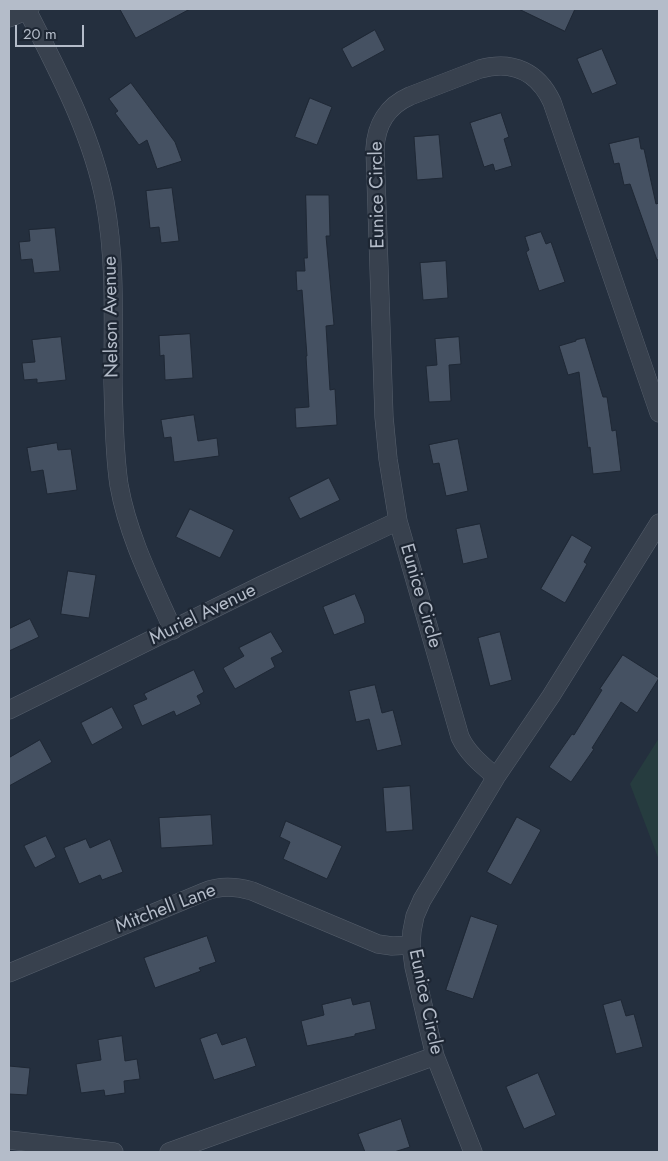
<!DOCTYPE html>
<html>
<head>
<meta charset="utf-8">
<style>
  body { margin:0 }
  #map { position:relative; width:668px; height:1161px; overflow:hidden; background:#242f3e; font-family:Jost,sans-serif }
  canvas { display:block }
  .frame { position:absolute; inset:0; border:10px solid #b4bcc9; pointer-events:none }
  .scale { position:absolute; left:15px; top:25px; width:69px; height:22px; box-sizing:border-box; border:2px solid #b4bcc9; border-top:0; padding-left:6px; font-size:15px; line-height:18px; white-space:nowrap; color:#b4bcc9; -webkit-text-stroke:4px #1d2633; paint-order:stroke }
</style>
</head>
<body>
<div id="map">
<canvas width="668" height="1161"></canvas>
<div class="frame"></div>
<div class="scale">20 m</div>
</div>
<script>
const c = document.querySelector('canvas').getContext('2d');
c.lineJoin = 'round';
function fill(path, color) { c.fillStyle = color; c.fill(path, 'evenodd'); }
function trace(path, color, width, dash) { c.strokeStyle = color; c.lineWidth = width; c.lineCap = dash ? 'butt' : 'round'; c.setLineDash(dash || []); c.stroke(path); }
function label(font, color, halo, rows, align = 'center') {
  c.font = font + ' Jost,sans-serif'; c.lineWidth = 4.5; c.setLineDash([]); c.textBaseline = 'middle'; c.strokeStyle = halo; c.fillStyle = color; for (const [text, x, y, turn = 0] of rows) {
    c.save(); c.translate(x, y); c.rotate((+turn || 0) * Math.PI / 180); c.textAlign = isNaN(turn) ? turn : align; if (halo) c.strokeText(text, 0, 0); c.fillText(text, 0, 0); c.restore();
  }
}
const green = new Path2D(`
  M 659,738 L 659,860 L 630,784 Z`);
const building = new Path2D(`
  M 120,9 L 190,9 L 136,38 Z
  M 519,9 L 575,9 L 565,31 Z
  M 375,30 L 385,50 L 352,68 L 342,49 Z
  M 602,49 L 617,84 L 592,94 L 577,59 Z
  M 131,83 L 175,142 L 182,161 L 157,169 L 147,140 L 139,145 L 115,113 L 118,111 L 109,99 Z
  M 310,98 L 332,107 L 317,145 L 295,137 Z
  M 501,113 L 509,137 L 504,139 L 512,166 L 495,171 L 493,164 L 484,167 L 470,123 Z
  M 439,135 L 443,178 L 417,180 L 414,137 Z
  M 639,137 L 641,149 L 644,149 L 656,204 L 659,203 L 659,259 L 657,260 L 630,184 L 624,185 L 619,163 L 614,164 L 609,144 Z
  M 172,188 L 179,241 L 161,243 L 159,227 L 150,228 L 146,191 Z
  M 306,195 L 329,195 L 330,236 L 326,236 L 334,325 L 326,326 L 330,390 L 335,389 L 337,425 L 296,428 L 295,408 L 309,407 L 306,356 L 307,356 L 302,290 L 297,291 L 296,271 L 305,271 L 304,258 L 307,258 Z
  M 55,228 L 60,271 L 34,273 L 32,259 L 21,260 L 19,242 L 30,241 L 29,230 Z
  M 541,232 L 546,244 L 551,242 L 565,282 L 539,291 L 526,252 L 529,250 L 525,237 Z
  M 446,261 L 448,298 L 423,300 L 420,263 Z
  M 190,334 L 193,378 L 165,380 L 164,355 L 160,356 L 159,336 Z
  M 61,337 L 66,380 L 37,383 L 37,379 L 24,380 L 22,363 L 35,362 L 32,340 Z
  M 459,337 L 461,364 L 449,365 L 451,401 L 429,402 L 426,366 L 437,365 L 435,339 Z
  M 585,338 L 603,397 L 607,397 L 612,431 L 616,430 L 621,471 L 593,474 L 590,447 L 588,448 L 579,372 L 568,375 L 559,346 L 576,341 L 576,340 Z
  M 194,415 L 198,441 L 217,438 L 219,456 L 174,462 L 171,437 L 164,438 L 161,420 Z
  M 458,439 L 468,491 L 446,496 L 439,463 L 433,464 L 429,445 Z
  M 57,443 L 58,450 L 71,449 L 77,490 L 47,494 L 43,470 L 31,472 L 27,448 Z
  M 329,478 L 340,500 L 300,519 L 289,498 Z
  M 190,509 L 234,530 L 220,558 L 176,537 Z
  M 480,524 L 488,558 L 463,564 L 456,529 Z
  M 572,535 L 592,547 L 584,562 L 587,564 L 565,603 L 541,589 Z
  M 68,571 L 96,575 L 89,618 L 61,614 Z
  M 355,594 L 364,616 L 365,623 L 334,635 L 323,607 Z
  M 30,619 L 39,637 L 9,651 L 9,629 Z
  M 271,632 L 283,652 L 271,658 L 275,667 L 235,689 L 223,668 L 244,656 L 239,648 Z
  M 500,632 L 512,680 L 490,686 L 478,638 Z
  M 623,655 L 659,678 L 637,713 L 621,702 L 592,748 L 594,749 L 571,782 L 549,767 L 572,734 L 574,735 L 602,690 L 600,689 Z
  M 194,670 L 204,692 L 197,696 L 201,704 L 176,716 L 174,711 L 142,726 L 133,705 L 147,699 L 144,694 Z
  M 375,685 L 382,713 L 393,710 L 402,745 L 377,751 L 369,719 L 356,722 L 349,691 Z
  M 112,707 L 123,728 L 92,745 L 81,723 Z
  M 40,740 L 52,762 L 9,786 L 9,758 Z
  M 410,786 L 413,830 L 386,832 L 383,788 Z
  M 211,815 L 213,845 L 161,848 L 159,818 Z
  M 517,817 L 541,830 L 511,885 L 487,872 Z
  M 286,821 L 342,846 L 327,879 L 283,859 L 290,842 L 280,837 Z
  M 46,836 L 56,857 L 35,868 L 24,846 Z
  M 86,839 L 90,848 L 110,839 L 123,872 L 102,880 L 100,875 L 79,884 L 64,848 Z
  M 471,916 L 498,925 L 473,999 L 446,990 Z
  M 207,936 L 216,962 L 199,968 L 201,971 L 155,988 L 144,958 Z
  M 351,998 L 353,1005 L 370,1001 L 376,1029 L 355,1034 L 355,1036 L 307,1046 L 301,1021 L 324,1015 L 322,1005 Z
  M 621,1000 L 626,1016 L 634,1014 L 643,1047 L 616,1054 L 603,1005 Z
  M 217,1033 L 222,1045 L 246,1037 L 256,1066 L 214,1080 L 200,1039 Z
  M 122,1036 L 125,1061 L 137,1059 L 140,1079 L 124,1081 L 125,1093 L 105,1096 L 104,1090 L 81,1093 L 76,1064 L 101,1060 L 98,1040 Z
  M 9,1066 L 30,1068 L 27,1095 L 9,1094 Z
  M 538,1073 L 556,1115 L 524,1129 L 506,1087 Z
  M 401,1119 L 410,1147 L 394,1152 L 365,1152 L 358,1134 Z`);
const minor = new Path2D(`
  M 27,10 C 58,71 92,134 105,202 C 116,261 113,323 113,383 C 114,417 114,451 119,485 C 128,536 152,583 173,630
  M 9,18 L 30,9
  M 9,710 L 262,585 L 398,521
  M 496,777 C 482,765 468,754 460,737 L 398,521 L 388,459 L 384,417 L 375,149 C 376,125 387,106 410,96 L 480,69 C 513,60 538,72 552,102 L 659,413
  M 9,973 L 204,892 C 220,885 235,886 252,891 L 378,944 L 392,946 L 411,945
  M 9,1140 L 114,1152
  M 169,1152 L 435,1056
  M 473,1152 L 435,1056 L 414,967 L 411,945 L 412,931 L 415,916 L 422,900 L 496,777 L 551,696 L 659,523`);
const streetNames = [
  ["Eunice Circle",378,195,-91],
  ["Nelson Avenue",112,317,-91],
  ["Eunice Circle",420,596,74],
  ["Muriel Avenue",203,615,-26],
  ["Mitchell Lane",166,909,-21],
  ["Eunice Circle",425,1002,78]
];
fill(green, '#263c3f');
fill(building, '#455162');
trace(building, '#1f2835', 1);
trace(minor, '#565f6c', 19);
trace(minor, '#38414e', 18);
label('19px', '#b4bcc9', '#1d2633', streetNames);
</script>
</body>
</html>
